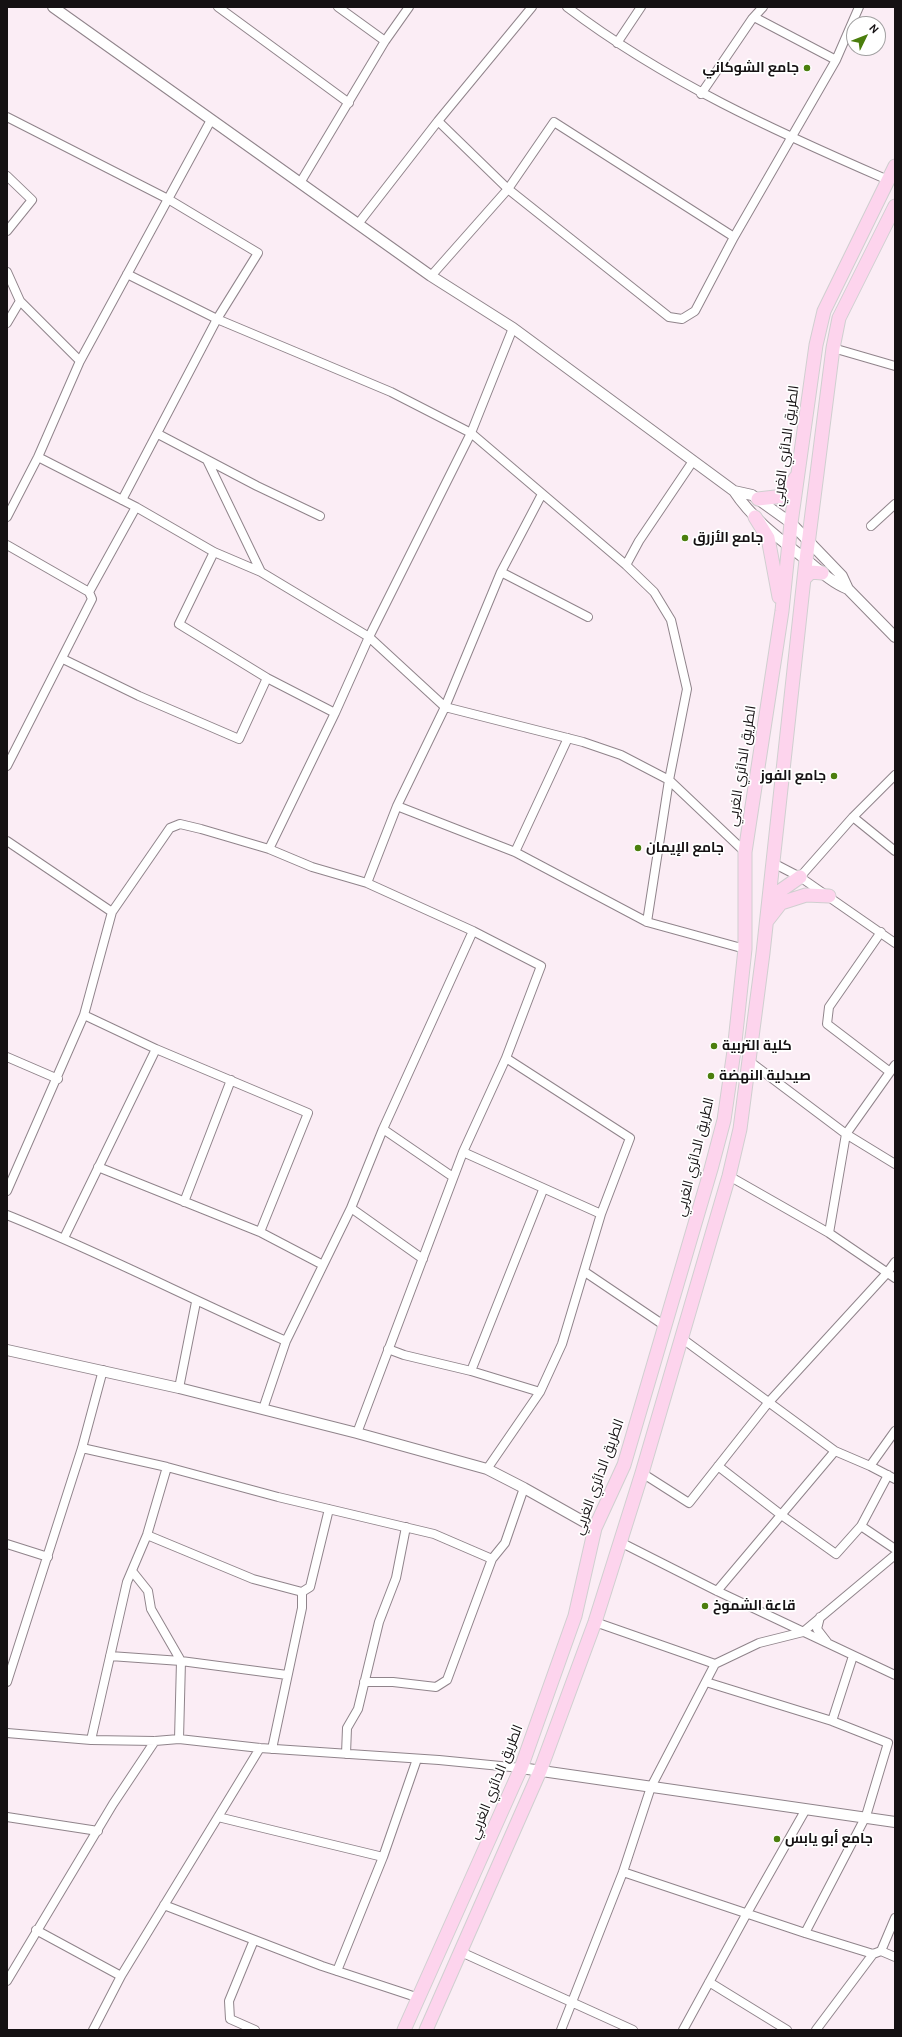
<!DOCTYPE html>
<html>
<head>
<meta charset="utf-8">
<style>
  body { margin:0 }
  #map { position:relative; width:902px; height:2037px; overflow:hidden; background:#fbedf5; font-family:Cabin,sans-serif }
  canvas { display:block }
  .frame { position:absolute; inset:0; border:8px solid #151113; pointer-events:none }
  .north { position:absolute; left:846px; top:16px; width:40px; height:40px; box-sizing:border-box; background:#fff; border:1px solid #a1a0a1; border-radius:50%; rotate:47deg; font-size:11px; font-weight:700; line-height:16px; text-align:center; color:#151113 }
  .north::after { content:''; display:block; margin:auto; width:14px; height:18px; background:#4b7e0d; clip-path:polygon(50% 0,100% 100%,50% 72%,0 100%) }
</style>
</head>
<body>
<div id="map">
<canvas width="902" height="2037"></canvas>
<div class="frame"></div>
<div class="north">N</div>
</div>
<script>
const c = document.querySelector('canvas').getContext('2d');
c.lineJoin = 'round';
function trace(path, color, width, dash) { c.strokeStyle = color; c.lineWidth = width; c.lineCap = dash ? 'butt' : 'round'; c.setLineDash(dash || []); c.stroke(path); }
function label(font, color, halo, rows, align = 'center') {
  c.font = font + ' Cabin,Cairo,sans-serif'; c.lineWidth = 3.5; c.setLineDash([]); c.textBaseline = 'middle'; c.strokeStyle = halo; c.fillStyle = color; for (const [text, x, y, turn = 0] of rows) {
    c.save(); c.translate(x, y); c.rotate((+turn || 0) * Math.PI / 180); c.textAlign = isNaN(turn) ? turn : align; if (halo) c.strokeText(text, 0, 0); c.fillText(text, 0, 0); c.restore();
  }
}
const minor = new Path2D(`
  M 218,7 L 349,103
  M 338,7 L 385,41
  M 567,7 C 666,82 775,131 888,180
  M 754,17 L 836,60
  M 617,43 L 641,7
  M 701,94 L 752,19 L 763,7
  M 7,117 L 168,199 L 258,253 L 217,319 L 122,500
  M 438,121 L 508,189 L 669,317 L 682,319 L 695,311 L 734,237 L 836,60 L 859,7
  M 7,176 L 32,200 L 7,231
  M 300,183 L 385,41 L 409,7
  M 358,224 L 438,121 L 532,7
  M 7,272 L 20,301 L 80,361
  M 127,274 L 217,319 L 391,392 L 471,433 L 626,565 L 654,592 L 671,620 L 687,689 L 669,780 L 647,922
  M 431,276 L 508,189 L 554,122 L 734,237
  M 7,323 L 20,301
  M 833,348 L 895,366
  M 158,434 L 257,486 L 320,516
  M 38,457 L 136,507 L 214,552 L 261,572 L 369,637 L 445,707 L 583,742 L 621,755 L 669,780 L 745,852
  M 207,460 L 261,572
  M 7,517 L 38,457 L 80,361 L 211,120
  M 871,526 L 895,504
  M 7,545 L 89,592 L 92,599 L 7,766
  M 214,552 L 179,624 L 267,678 L 335,713
  M 626,565 L 639,541 L 693,461
  M 501,572 L 588,617
  M 89,592 L 136,507
  M 63,659 L 139,696 L 239,739 L 267,678
  M 397,806 L 515,852 L 647,922 L 745,949
  M 853,817 L 895,851
  M 7,841 L 112,912
  M 269,849 L 335,713 L 369,637 L 471,433 L 513,328
  M 515,852 L 568,738
  M 773,863 L 800,877 L 853,817 L 895,775
  M 800,877 L 895,943
  M 367,883 L 397,806 L 445,707 L 501,572 L 542,494
  M 881,932 L 829,1007 L 827,1024 L 890,1072
  M 84,1015 L 156,1049 L 308,1113 L 260,1232 L 323,1265
  M 7,1057 L 58,1079
  M 749,1061 L 846,1134 L 895,1164
  M 383,1129 L 453,1177
  M 463,1152 L 601,1214
  M 98,1167 L 260,1232
  M 729,1176 L 829,1233 L 895,1278
  M 7,1191 L 84,1015 L 112,912 L 170,828 L 180,824 L 201,829 L 269,849 L 312,867 L 367,883 L 473,931 L 541,966 L 506,1058 L 463,1152 L 357,1433
  M 184,1202 L 231,1080
  M 351,1208 L 423,1259
  M 7,1215 C 102,1253 192,1300 286,1341
  M 829,1233 L 846,1134 L 895,1065
  M 64,1238 L 156,1049
  M 585,1272 L 665,1326
  M 680,1337 L 835,1451 L 870,1466 L 895,1479
  M 388,1349 L 404,1355 L 471,1371 L 540,1392
  M 471,1371 L 543,1190
  M 179,1388 L 196,1302
  M 263,1409 L 286,1341 L 351,1208 L 383,1129 L 473,931
  M 82,1448 L 167,1467 L 278,1497 L 434,1534 L 492,1559
  M 718,1466 L 780,1514 L 836,1554 L 861,1526 L 888,1475
  M 870,1466 L 895,1431
  M 487,1469 L 540,1392 L 562,1344 L 601,1214 L 630,1138 L 506,1058
  M 642,1473 L 689,1503 L 768,1403 L 887,1273 L 895,1262
  M 861,1526 L 895,1549
  M 147,1535 L 253,1579 L 302,1592
  M 620,1542 L 717,1591 L 895,1675
  M 7,1544 L 48,1557
  M 132,1571 L 148,1591 L 151,1609 L 181,1661 L 179,1739
  M 717,1591 L 835,1451
  M 820,1617 L 817,1629 L 827,1642
  M 595,1622 L 715,1664
  M 110,1656 L 181,1661 L 287,1675
  M 7,1682 L 82,1448 L 103,1370
  M 364,1682 L 393,1682 L 436,1687 L 447,1680 L 492,1559 L 505,1543 L 524,1488
  M 706,1682 L 832,1721 L 888,1743 L 866,1816 L 805,1933
  M 832,1721 L 853,1656
  M 7,1733 L 91,1740 L 155,1741 L 179,1739 L 260,1748 L 439,1760 L 521,1768
  M 91,1740 L 127,1582 L 147,1535 L 167,1467
  M 272,1749 L 302,1608 L 302,1592 L 310,1587 L 329,1509
  M 346,1754 L 347,1728 L 358,1709 L 379,1622 L 396,1578 L 406,1527
  M 7,1817 L 98,1831
  M 218,1817 L 383,1857
  M 623,1872 L 805,1933 L 873,1954 L 881,1951 L 895,1918
  M 164,1905 L 322,1966 L 419,1998
  M 36,1930 L 121,1976
  M 254,1940 L 229,2001 L 230,2019 L 255,2030
  M 881,1951 L 895,1957
  M 461,1952 L 633,2030
  M 337,1971 L 383,1857 L 417,1759
  M 7,1981 L 113,1804 L 155,1741
  M 709,1982 L 787,2030
  M 93,2030 L 121,1976 L 260,1748
  M 561,2030 L 623,1872 L 651,1787 L 715,1664 L 759,1643 L 803,1632 L 895,1555
  M 683,2030 L 747,1913 L 806,1809
  M 816,2030 L 873,1954`);
const tertiary = new Path2D(`
  M 53,7 L 431,276 L 513,328 L 734,491 C 753,520 781,540 808,561 C 821,572 833,583 848,589
  M 734,491 L 752,495 L 791,523 L 842,576 L 848,589 L 895,637
  M 7,1350 L 179,1388 L 357,1433 L 487,1469 L 524,1488 L 595,1528
  M 521,1768 L 895,1822`);
const primary = new Path2D(`
  M 758,499 L 784,496 L 796,477
  M 755,517 L 768,538 L 779,597
  M 804,579 L 811,572 L 822,573
  M 772,909 L 780,891 L 800,877
  M 767,921 L 781,903 L 806,895 L 829,896
  M 404,2030 L 521,1768 L 575,1616 L 595,1528 L 624,1465 L 711,1169 L 724,1120 L 734,1051 L 745,949 L 745,852 L 782,611 L 791,523 L 816,345 L 824,311 L 895,166
  M 426,2030 L 540,1771 L 595,1622 L 642,1473 L 729,1176 L 740,1129 L 763,953 L 806,560 L 833,348 L 839,318 L 895,206`);
const markers = [
  [807,68,4,"#4b7e0d"],
  [685,538,4,"#4b7e0d"],
  [834,776,4,"#4b7e0d"],
  [638,848,4,"#4b7e0d"],
  [714,1046,4,"#4b7e0d"],
  [711,1076,4,"#4b7e0d"],
  [705,1606,4,"#4b7e0d"],
  [777,1839,4,"#4b7e0d"]
];
const poiNames = [
  ["جامع الشوكاني",799,68,"right"],
  ["جامع الأزرق",693,538],
  ["جامع الفوز",826,776,"right"],
  ["جامع الإيمان",646,848],
  ["كلية التربية",722,1046],
  ["صيدلية النهضة",719,1076],
  ["قاعة الشموخ",713,1606],
  ["جامع أبو يابس",785,1839]
];
const streetNames = [
  ["الطريق الدائري الغربي",786,446,-82],
  ["الطريق الدائري الغربي",742,766,-81],
  ["الطريق الدائري الغربي",695,1157,-76],
  ["الطريق الدائري الغربي",599,1477,-70],
  ["الطريق الدائري الغربي",496,1782,-68]
];
trace(minor, '#90848b', 10);
trace(tertiary, '#90848b', 12);
trace(primary, '#d0cfd0', 15);
trace(minor, '#fff', 8);
trace(tertiary, '#fff', 10);
trace(primary, '#fdd4ed', 13);
for (const [x, y, r, color] of markers) { const dot = new Path2D(); dot.arc(x, y, r, 0, 2 * Math.PI); c.fillStyle = color; c.fill(dot); trace(dot, '#fff', 1.5); }
label('bold 14px', '#151113', '#fff', poiNames, 'left');
label('14px', '#151113', '#fff', streetNames);
</script>
</body>
</html>
